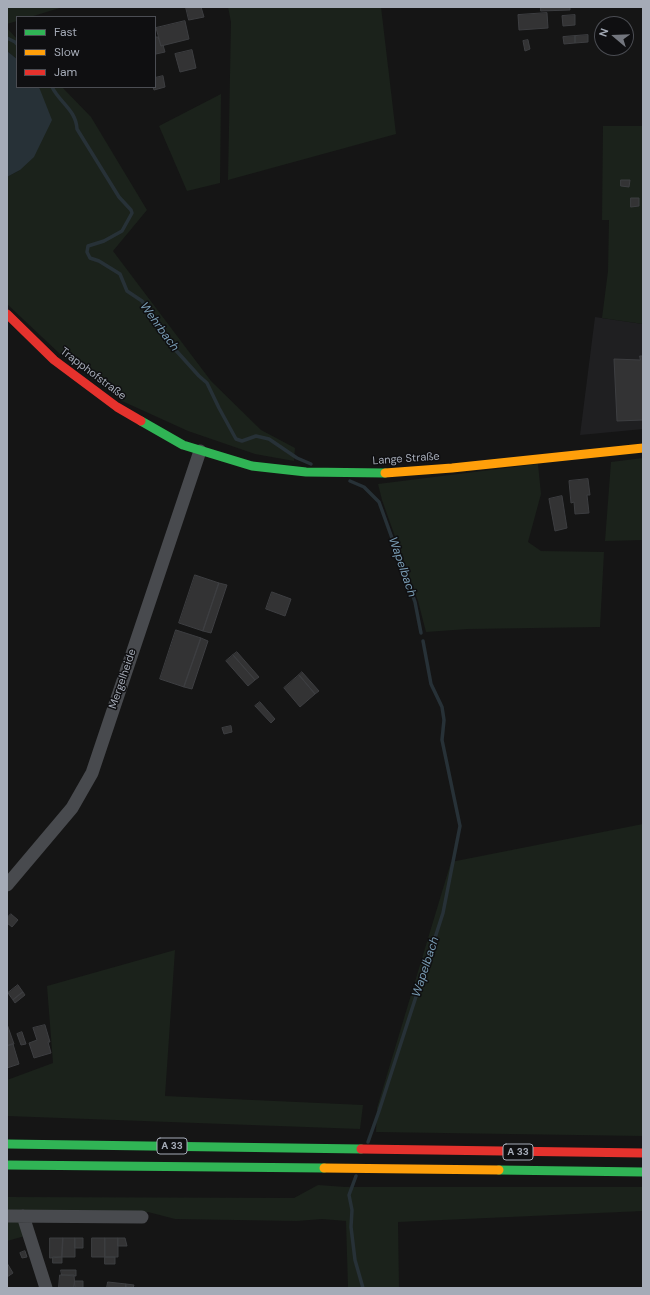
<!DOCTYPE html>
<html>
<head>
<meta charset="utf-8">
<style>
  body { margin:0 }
  #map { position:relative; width:650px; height:1295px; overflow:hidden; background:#151515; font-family:"DM Sans",sans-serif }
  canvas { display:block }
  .frame { position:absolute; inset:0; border:8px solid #a5abb7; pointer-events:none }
  .legend { position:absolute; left:16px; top:16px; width:140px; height:72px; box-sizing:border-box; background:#0f0f11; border:1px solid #4b4d53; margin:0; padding:5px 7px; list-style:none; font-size:12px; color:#a5abb7 }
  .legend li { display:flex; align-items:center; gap:8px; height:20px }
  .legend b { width:20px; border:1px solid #4b4d53 }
  .north { position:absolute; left:594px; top:16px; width:40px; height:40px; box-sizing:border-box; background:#0f0f11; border:1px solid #4b4d53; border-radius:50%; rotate:289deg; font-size:11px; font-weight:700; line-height:16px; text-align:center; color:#a5abb7 }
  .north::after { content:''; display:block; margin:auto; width:14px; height:18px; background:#73767e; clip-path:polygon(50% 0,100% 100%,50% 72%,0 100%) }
</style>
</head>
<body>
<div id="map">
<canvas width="650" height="1295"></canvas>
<div class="frame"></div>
<ul class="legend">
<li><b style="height:5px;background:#30b455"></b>Fast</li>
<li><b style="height:5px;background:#ff9f0a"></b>Slow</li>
<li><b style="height:5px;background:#e5322d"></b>Jam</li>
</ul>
<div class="north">N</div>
</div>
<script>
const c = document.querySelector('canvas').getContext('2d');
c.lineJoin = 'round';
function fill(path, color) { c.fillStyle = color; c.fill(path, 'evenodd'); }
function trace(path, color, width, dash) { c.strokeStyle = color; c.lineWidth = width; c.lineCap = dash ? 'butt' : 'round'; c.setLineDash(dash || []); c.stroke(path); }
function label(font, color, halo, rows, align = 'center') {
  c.font = font + ' "DM Sans",sans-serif'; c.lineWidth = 3; c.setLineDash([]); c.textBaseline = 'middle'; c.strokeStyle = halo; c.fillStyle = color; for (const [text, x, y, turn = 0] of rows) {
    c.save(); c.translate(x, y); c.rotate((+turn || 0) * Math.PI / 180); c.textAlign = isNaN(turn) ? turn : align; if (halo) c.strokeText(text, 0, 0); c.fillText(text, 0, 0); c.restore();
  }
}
const built = new Path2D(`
  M 595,317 L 643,324 L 643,429 L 580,435 Z`);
const green = new Path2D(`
  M 7,7 L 63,7 L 30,17 L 17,17 L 17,21 L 7,24 Z
  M 228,7 L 381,7 L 396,134 L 228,180 L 231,22 Z
  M 7,28 L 17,39 L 17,59 L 7,51 Z
  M 39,87 L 62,87 L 91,117 L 147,210 L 113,251 L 211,381 L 261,430 L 295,448 L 294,461 L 255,454 L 188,431 L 122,401 L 60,354 L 7,304 L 7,177 L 20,170 L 40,88 Z
  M 221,94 L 220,183 L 187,191 L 159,126 Z
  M 603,126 L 643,126 L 643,324 L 602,318 L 608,271 L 609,220 L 602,220 Z
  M 643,458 L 643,540 L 605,541 L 611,462 Z
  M 538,464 L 541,494 L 528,542 L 541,551 L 604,552 L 600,627 L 468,629 L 426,632 L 418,601 L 382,500 L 378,484 Z
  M 643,824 L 643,1136 L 376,1132 L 377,1108 L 451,862 Z
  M 175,950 L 165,1096 L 363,1105 L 360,1129 L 7,1116 L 7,1080 L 53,1063 L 47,986 Z
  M 318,1185 L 345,1187 L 643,1187 L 643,1211 L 398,1222 L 399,1288 L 348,1288 L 346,1221 L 322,1219 L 297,1221 L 175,1219 L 148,1212 L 7,1212 L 7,1197 L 294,1198 Z
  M 7,1219 L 20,1222 L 25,1236 L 7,1241 Z`);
const water = new Path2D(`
  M 7,51 L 17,59 L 17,87 L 39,87 L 52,120 L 34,157 L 20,170 L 7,177 Z`);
const stream = new Path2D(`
  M 7,38 L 15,42 L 17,44
  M 52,87 C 60,103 76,110 77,129 L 119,197 L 131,210 L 132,213 L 122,231 L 104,241 L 88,246 L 87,252 L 90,258 L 99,261 L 120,274 L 127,291 L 142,301 L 172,346 L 199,376 L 207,383 L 219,408 L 236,439 L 242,441 L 256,436 L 269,439 L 297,458 L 311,464
  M 350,481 L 364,487 L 379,502 L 415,602 L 421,633
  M 368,1142 L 379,1111 L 443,913 L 460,826 L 442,740 L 444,720 L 442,707 L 431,684 L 423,641
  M 356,1176 L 349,1195 L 352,1210 L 351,1227 L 355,1260 L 363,1288`);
const building = new Path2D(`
  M 186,7 L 201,7 L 204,17 L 189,20 Z
  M 541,7 L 570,7 L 570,10 L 541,11 Z
  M 547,13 L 548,28 L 519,30 L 518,15 Z
  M 575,15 L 575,25 L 563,26 L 562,16 Z
  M 185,21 L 189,39 L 161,46 L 156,28 Z
  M 588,35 L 588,42 L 575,43 L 575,36 Z
  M 575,36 L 575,43 L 564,44 L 563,37 Z
  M 155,37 L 158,37 L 161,46 L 163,45 L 165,52 L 156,54 Z
  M 528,40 L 530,49 L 525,51 L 523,41 Z
  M 192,50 L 196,68 L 180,72 L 175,54 Z
  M 163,76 L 165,87 L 154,90 L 153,87 L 155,87 L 155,78 Z
  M 621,180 L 630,180 L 629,187 L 621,186 Z
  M 631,198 L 639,198 L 639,206 L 631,207 Z
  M 640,356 L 643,356 L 643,420 L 617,421 L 614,359 L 640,360 Z
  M 588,479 L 590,495 L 587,495 L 589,513 L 575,514 L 574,502 L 571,503 L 569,481 Z
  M 562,496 L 567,528 L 555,531 L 549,499 Z
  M 195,575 L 219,583 L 203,631 L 179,623 Z
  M 219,583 L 227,585 L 211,633 L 203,631 Z
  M 272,592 L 291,599 L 285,616 L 266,609 Z
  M 176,630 L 201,638 L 184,687 L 160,679 Z
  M 201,638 L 208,641 L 192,689 L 184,687 Z
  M 237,652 L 259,677 L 255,680 L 233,655 Z
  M 233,655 L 255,680 L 248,686 L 226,661 Z
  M 302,672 L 319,691 L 315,694 L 299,675 Z
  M 299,675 L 315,694 L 300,707 L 284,688 Z
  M 260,702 L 275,719 L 271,723 L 255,706 Z
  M 231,726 L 232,732 L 224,734 L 222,728 Z
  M 11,914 L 18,920 L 12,927 L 7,923 L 7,918 Z
  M 18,985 L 23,992 L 13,1000 L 8,993 Z
  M 23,992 L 25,995 L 15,1003 L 13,1000 Z
  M 7,1024 L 14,1044 L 7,1046 Z
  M 45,1025 L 50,1042 L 48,1042 L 51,1053 L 34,1058 L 29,1043 L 37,1040 L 33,1028 Z
  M 22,1032 L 26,1044 L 21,1045 L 17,1034 Z
  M 13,1044 L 19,1064 L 7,1068 L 7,1046 Z
  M 50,1238 L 63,1238 L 62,1257 L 50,1258 Z
  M 63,1238 L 75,1238 L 75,1257 L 62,1257 Z
  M 75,1238 L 83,1238 L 83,1248 L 75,1248 Z
  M 92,1238 L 105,1238 L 105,1257 L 92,1257 Z
  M 105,1238 L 118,1238 L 118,1257 L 105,1257 Z
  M 118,1238 L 125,1238 L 127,1246 L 118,1246 Z
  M 25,1251 L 27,1257 L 22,1258 L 20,1253 Z
  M 53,1257 L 62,1257 L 62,1263 L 53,1263 Z
  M 105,1257 L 115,1257 L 115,1264 L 105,1264 Z
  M 7,1263 L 13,1273 L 7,1277 Z
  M 61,1270 L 76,1270 L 76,1276 L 62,1275 Z
  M 60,1275 L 74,1275 L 75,1288 L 59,1288 Z
  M 75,1281 L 83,1281 L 83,1288 L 74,1288 Z
  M 108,1282 L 126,1284 L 126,1288 L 107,1288 Z
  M 126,1284 L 134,1285 L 133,1288 L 126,1288 Z`);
const street = new Path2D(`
  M 7,885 L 72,808 L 92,773 L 200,451
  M 7,1216 L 142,1217
  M 23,1216 L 46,1288`);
const fast = new Path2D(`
  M 141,421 L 183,445 L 252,466 L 306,472 L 385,473
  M 7,1144 L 361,1149
  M 7,1165 L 324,1168
  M 499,1170 L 643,1172`);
const slow = new Path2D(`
  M 385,473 L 452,468 L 643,448
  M 324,1168 L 499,1170`);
const jam = new Path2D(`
  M 7,314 L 54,360 L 117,407 L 141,421
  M 361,1149 L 643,1153`);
const shields = [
  [172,1146,30],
  [518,1152,30]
];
const shieldNames = [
  ["A 33",172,1146],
  ["A 33",518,1152]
];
const streetNames = [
  ["Trapphofstraße",93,374,37],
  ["Lange Straße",406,459,-4],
  ["Mergelheide",123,679,-71]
];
const waterNames = [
  ["Wehrbach",159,327,54],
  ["Wapelbach",402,567,71],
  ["Wapelbach",426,967,-72]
];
fill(built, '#1f1f21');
fill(green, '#1b221b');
fill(water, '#273137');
trace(stream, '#273137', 3.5);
fill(building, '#333334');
trace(building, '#3d3e41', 1);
trace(street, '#484a4e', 13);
trace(fast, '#30b455', 9);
trace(slow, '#ff9f0a', 9);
trace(jam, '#e5322d', 9);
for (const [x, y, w] of shields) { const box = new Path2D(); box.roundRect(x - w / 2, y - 8, w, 16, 3); c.fillStyle = '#0f0f11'; c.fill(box); trace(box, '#a5abb7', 1); }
label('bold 10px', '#a5abb7', null, shieldNames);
label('11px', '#a5abb7', '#0f0f11', streetNames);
label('italic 12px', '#799cb4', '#0f0f11', waterNames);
</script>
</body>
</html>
